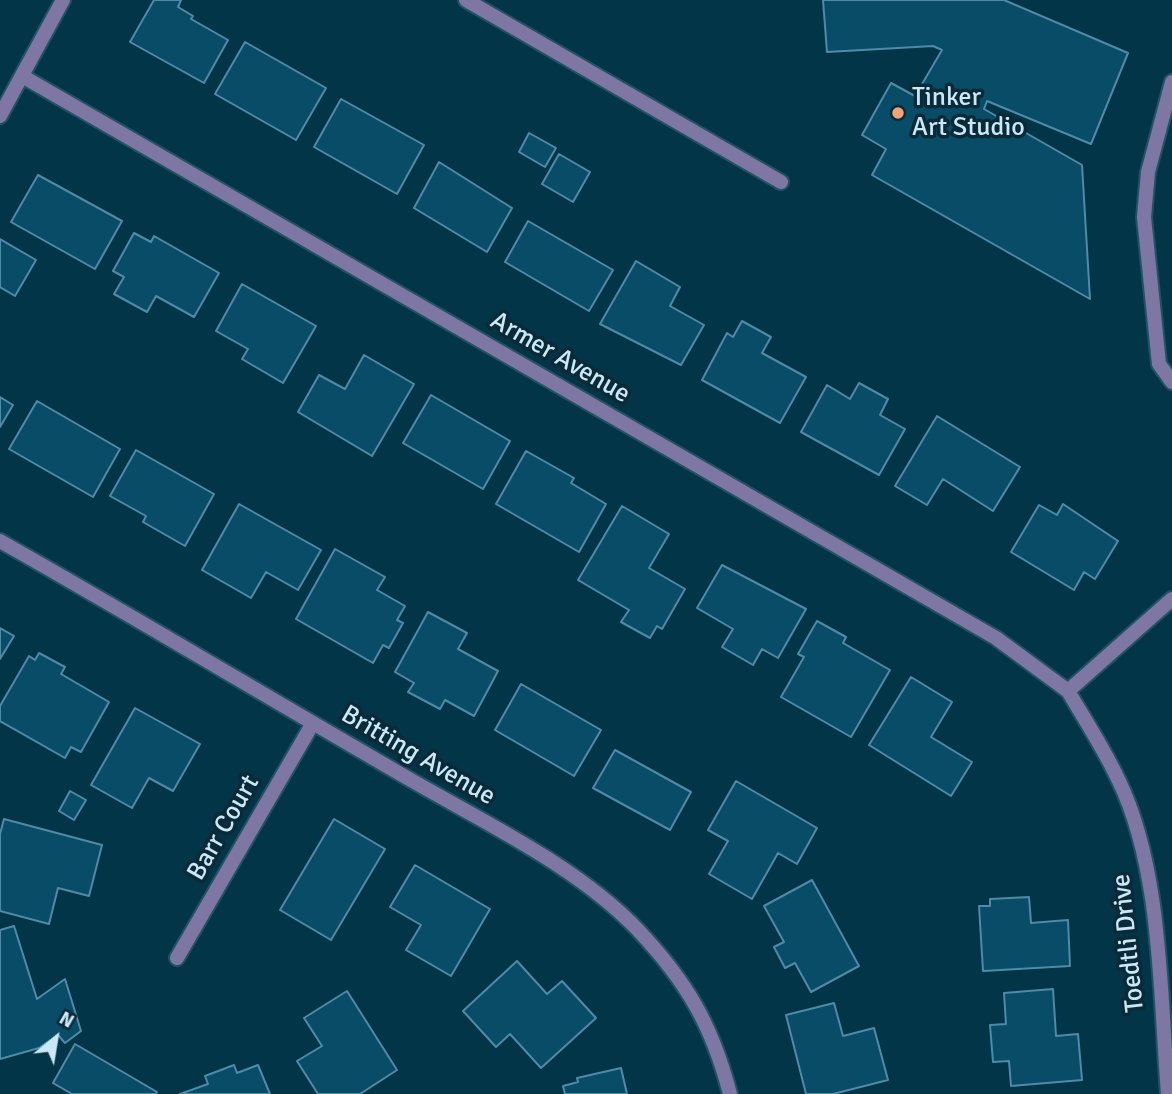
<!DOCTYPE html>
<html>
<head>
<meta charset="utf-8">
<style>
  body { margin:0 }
  #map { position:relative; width:1172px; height:1094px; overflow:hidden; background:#033549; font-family:Signika,sans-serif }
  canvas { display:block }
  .north { position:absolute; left:21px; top:1003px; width:70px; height:70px; -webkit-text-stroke:5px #0a2a38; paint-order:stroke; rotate:30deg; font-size:19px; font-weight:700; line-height:28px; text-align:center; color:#cbe8f8 }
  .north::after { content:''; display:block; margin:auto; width:24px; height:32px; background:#cbe8f8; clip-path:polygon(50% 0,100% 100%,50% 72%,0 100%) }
</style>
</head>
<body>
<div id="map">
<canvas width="1172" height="1094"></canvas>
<div class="north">N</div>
</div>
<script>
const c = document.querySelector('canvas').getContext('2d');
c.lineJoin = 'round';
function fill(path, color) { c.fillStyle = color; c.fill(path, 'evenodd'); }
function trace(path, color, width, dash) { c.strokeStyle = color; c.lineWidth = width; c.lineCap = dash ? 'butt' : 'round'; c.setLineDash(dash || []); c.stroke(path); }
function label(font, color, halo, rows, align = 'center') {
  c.font = font + ' Signika,sans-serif'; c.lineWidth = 7; c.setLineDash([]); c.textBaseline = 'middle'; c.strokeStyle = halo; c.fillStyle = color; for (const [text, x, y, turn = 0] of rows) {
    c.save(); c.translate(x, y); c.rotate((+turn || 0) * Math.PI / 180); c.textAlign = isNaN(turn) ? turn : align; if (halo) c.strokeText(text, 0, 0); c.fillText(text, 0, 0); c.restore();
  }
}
const building = new Path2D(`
  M 154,0 L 181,0 L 178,7 L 193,16 L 191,19 L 228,40 L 204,83 L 130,42 Z
  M 823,0 L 1004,0 L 1128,53 L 1091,144 L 987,101 L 984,109 L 1082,165 L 1090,299 L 872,175 L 886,149 L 862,135 L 891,83 L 915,96 L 942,50 L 933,46 L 827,52 Z
  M 245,42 L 326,88 L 296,140 L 215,94 Z
  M 341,99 L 424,145 L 397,194 L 314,147 Z
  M 529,133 L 556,148 L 545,167 L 519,152 Z
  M 559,154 L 590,172 L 573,202 L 542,184 Z
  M 439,162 L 512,208 L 487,252 L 414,208 Z
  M 38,175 L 122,221 L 95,269 L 11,222 Z
  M 528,221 L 613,270 L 589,311 L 505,262 Z
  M 134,233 L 151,242 L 154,236 L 219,273 L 194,317 L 156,296 L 147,312 L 114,294 L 124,277 L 113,271 Z
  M 0,239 L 36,260 L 15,296 L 0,287 Z
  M 636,261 L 680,287 L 670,306 L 704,325 L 681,365 L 600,324 Z
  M 242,284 L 316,326 L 283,383 L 242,359 L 248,349 L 216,331 Z
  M 742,321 L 771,337 L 762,353 L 806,377 L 780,423 L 702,380 L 727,333 L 733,337 Z
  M 364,355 L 414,384 L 372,456 L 298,412 L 319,375 L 345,389 Z
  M 859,383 L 888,399 L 880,415 L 905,429 L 879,475 L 801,432 L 827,385 L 850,399 Z
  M 431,395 L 510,441 L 483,489 L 403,443 Z
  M 0,397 L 13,405 L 0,427 Z
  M 37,401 L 120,449 L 93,497 L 9,449 Z
  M 937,416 L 1020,467 L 993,511 L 943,479 L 927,505 L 895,486 Z
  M 136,450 L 214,494 L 185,546 L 143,522 L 146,516 L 110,496 Z
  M 526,451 L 574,478 L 571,483 L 606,504 L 579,552 L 496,504 Z
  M 239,504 L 321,550 L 298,590 L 266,572 L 251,598 L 202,570 Z
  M 1063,504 L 1118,541 L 1095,579 L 1084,572 L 1074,590 L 1011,552 L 1039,505 L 1057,515 Z
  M 622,506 L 669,534 L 649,568 L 685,589 L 662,629 L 657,626 L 650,638 L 621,622 L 629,610 L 578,580 Z
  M 335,549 L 385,577 L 377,590 L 405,606 L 397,620 L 403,623 L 389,648 L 383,645 L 373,663 L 296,619 Z
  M 722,565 L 806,609 L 778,658 L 762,649 L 753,665 L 722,647 L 733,629 L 697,608 Z
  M 428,612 L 467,633 L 458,649 L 498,671 L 474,716 L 445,700 L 440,709 L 408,692 L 414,683 L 395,672 Z
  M 817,621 L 846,637 L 843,643 L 890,670 L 851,737 L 781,697 L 804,657 L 798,654 Z
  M 0,628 L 14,636 L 0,659 Z
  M 39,653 L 65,667 L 61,674 L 109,702 L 81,752 L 71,747 L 65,758 L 0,721 L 0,706 L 29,656 L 35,660 Z
  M 911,677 L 952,702 L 931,737 L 972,762 L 951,796 L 869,745 Z
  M 521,684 L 601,730 L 574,776 L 495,730 Z
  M 135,708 L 200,744 L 173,791 L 149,778 L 132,808 L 91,785 Z
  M 615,750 L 691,792 L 670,830 L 593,788 Z
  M 736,781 L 817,828 L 797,864 L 778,853 L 752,899 L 709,874 L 728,841 L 708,830 Z
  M 70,791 L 86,800 L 74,820 L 59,811 Z
  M 4,819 L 102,845 L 89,896 L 58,888 L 49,924 L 0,911 L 0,834 Z
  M 334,819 L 385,849 L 331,940 L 280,910 Z
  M 415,865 L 490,909 L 451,976 L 406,950 L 421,925 L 390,907 Z
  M 812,880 L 859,966 L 811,992 L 795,963 L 785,968 L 774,947 L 784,942 L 764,906 Z
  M 1029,897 L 1031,923 L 1068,920 L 1070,966 L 983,971 L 979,906 L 990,906 L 990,899 Z
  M 14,926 L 37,999 L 65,979 L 81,1031 L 65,1043 L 58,1035 L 39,1048 L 0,1059 L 0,930 Z
  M 517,961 L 547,994 L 562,981 L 596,1018 L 541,1068 L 510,1034 L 496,1047 L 463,1011 Z
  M 1053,989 L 1056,1036 L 1078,1034 L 1082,1080 L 1011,1086 L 1009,1061 L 993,1062 L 990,1025 L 1006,1024 L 1004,993 Z
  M 347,991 L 397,1070 L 360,1094 L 318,1094 L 297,1061 L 322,1046 L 304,1018 Z
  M 834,1003 L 843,1036 L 874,1028 L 888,1080 L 833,1094 L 806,1094 L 786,1015 Z
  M 75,1044 L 157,1092 L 156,1094 L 72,1094 L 53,1083 Z
  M 234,1065 L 237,1073 L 258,1065 L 270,1094 L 180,1094 L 208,1084 L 205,1076 Z
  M 621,1068 L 627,1094 L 565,1094 L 563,1086 L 578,1082 L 577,1078 Z`);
const street = new Path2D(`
  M 466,0 L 781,182
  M 22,76 L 996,638 L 1068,691
  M 1172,82 L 1148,172 L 1144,217 L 1159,364 L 1172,382
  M 0,116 L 63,0
  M 0,541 C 136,618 269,698 404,776 C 481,821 576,865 638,930 C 687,982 712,1025 730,1094
  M 177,958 L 313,723
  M 1168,1094 C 1160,996 1162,868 1118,779 C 1104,749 1085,720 1068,691 L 1172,599`);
const markers = [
  [898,113,7,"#efa376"]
];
const poiNames = [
  ["Tinker",912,98],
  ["Art Studio",912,128]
];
const streetNames = [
  ["Armer Avenue",560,358,30],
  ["Britting Avenue",418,756,30],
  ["Barr Court",224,828,-60],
  ["Toedtli Drive",1129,943,-96]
];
fill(building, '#084c67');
trace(building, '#4f8aa7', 2);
trace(street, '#235265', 18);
trace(street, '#7e77a3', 14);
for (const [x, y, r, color] of markers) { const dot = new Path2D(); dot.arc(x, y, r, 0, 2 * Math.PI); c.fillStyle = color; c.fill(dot); trace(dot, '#0a2a38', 2.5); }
label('26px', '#cbe8f8', '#0a2a38', poiNames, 'left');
label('26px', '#cbe8f8', '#0a2a38', streetNames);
</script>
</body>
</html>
